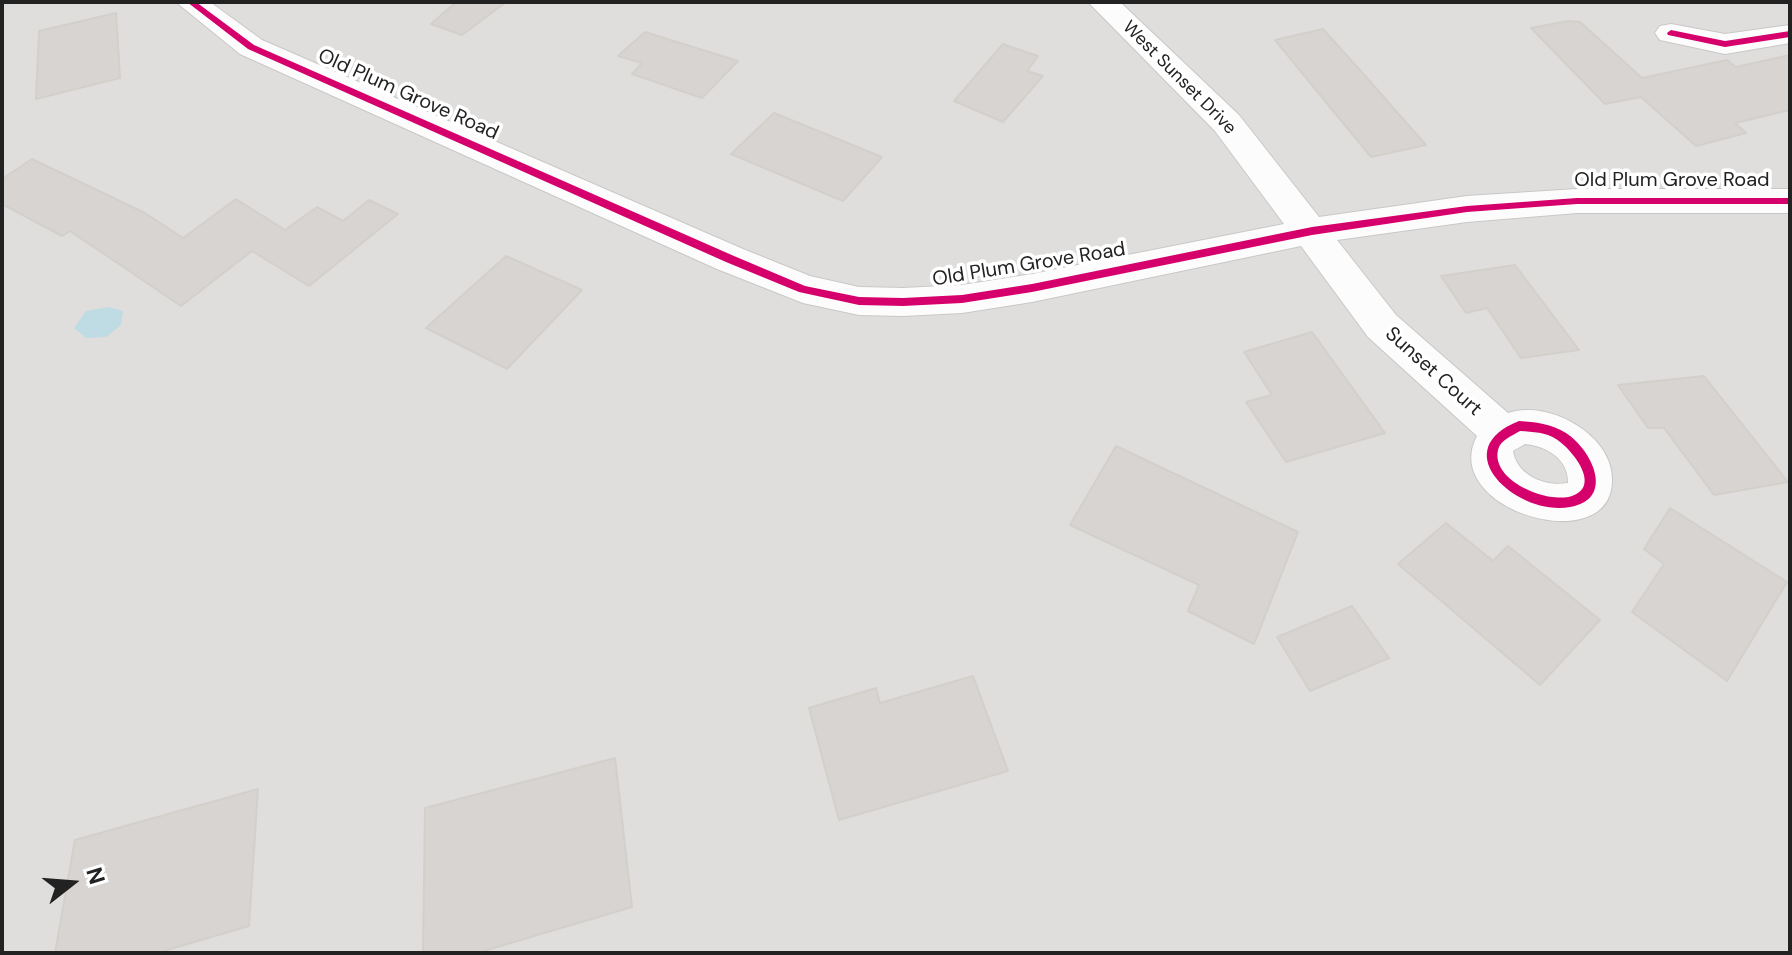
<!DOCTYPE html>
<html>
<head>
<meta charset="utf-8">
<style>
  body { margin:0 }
  #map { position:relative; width:1792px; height:955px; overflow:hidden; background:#f0eeeb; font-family:"DM Sans",sans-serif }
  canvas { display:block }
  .frame { position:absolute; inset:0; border:4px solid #222; pointer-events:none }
  .north { position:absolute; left:32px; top:843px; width:80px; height:80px; -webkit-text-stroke:6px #fff; paint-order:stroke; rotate:73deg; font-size:22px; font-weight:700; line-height:32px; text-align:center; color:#222 }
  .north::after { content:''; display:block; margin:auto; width:28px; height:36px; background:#222; clip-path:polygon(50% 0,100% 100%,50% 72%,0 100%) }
</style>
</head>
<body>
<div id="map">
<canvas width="1792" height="955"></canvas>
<div class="frame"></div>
<div class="north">N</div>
</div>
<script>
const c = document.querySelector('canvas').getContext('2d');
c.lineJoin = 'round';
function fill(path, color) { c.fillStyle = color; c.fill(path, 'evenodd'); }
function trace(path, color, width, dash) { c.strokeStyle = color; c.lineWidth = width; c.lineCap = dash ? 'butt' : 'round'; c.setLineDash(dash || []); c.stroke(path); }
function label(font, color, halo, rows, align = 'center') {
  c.font = font + ' "DM Sans",sans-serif'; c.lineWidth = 7; c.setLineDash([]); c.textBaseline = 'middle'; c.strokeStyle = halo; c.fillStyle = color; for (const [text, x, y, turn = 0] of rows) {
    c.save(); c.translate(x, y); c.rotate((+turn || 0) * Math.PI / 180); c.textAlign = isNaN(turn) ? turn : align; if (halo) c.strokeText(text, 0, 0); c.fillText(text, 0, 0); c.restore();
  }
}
const residential = new Path2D(`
  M 2,2 L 1790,2 L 1790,953 L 2,953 Z`);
const water = new Path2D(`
  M 109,307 L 123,311 L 121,325 L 106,337 L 86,338 L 74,328 L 86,311 Z`);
const building = new Path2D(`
  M 456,2 L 506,2 L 462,35 L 431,24 Z
  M 116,13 L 120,78 L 36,99 L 39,31 Z
  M 1568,21 L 1580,22 L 1642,78 L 1727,60 L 1736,67 L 1790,55 L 1790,110 L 1735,123 L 1746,133 L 1696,146 L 1641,97 L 1605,104 L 1531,28 Z
  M 1323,29 L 1367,78 L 1426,145 L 1371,157 L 1275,40 Z
  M 645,32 L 738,61 L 702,98 L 632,74 L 642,63 L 618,56 Z
  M 1003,44 L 1038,56 L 1027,71 L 1043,76 L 1003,122 L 954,101 Z
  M 774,113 L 882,157 L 843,201 L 731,154 Z
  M 32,159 L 145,213 L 183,238 L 236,199 L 285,230 L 317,207 L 343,221 L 369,200 L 398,214 L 309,286 L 252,251 L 181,306 L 70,231 L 62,236 L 2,204 L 2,179 Z
  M 506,256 L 582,290 L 507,369 L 426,328 Z
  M 1515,265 L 1579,350 L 1521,358 L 1487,308 L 1466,313 L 1441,276 Z
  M 1312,332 L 1385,433 L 1286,462 L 1246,402 L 1272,395 L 1244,352 Z
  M 1704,376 L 1788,482 L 1714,495 L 1664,428 L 1648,428 L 1618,385 Z
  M 1116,446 L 1298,532 L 1254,644 L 1188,611 L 1199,585 L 1070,525 Z
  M 1670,508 L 1787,582 L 1727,681 L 1632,612 L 1664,564 L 1644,549 Z
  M 1446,523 L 1493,561 L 1508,546 L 1600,620 L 1540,685 L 1398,564 Z
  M 1352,606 L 1389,658 L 1310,691 L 1277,637 Z
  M 973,676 L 1008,771 L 839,820 L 809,708 L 876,688 L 880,703 Z
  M 615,758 L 632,907 L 477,953 L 423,953 L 425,808 Z
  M 258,789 L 249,926 L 157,953 L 55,953 L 75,840 Z`);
const minor = new Path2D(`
  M 176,2 L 210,2 L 262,40 L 743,249 L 810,276 L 859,287 L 903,288 L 962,285 L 1032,274 L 1284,224 L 1215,131 L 1088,2 L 1120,2 L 1239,115 L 1319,217 L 1467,196 L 1577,189 L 1790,189 L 1790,213 L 1577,213 L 1467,222 L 1337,240 L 1396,315 L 1508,413 C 1548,399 1614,435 1612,481 C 1611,560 1438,510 1477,436 L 1368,337 L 1301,246 L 1032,302 L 962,313 L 903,316 L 859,315 L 803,303 L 717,269 L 240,54 ZM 1525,444 C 1546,446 1569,459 1568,483 C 1546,487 1517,476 1513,451 Z
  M 1671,24 L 1725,34 L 1790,25 L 1790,43 L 1725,54 L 1660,40 L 1655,33 L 1660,26 Z`);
const cycleway = new Path2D(`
  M 187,2 L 196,2 L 254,45 L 734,256 L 805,286 L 859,297 L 903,298 L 962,295 L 1032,284 L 1312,227 L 1467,206 L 1577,198 L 1790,198 L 1790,204 L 1577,204 L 1467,212 L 1312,235 L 1032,292 L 962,303 L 903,306 L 859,305 L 799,292 L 726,262 L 248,49 Z
  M 1671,30 L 1725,41 L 1790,31 L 1790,37 L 1725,47 L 1668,35 L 1667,33 Z
  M 1519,421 C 1535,422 1552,424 1566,433 C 1592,450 1616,499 1570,507 C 1519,517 1443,451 1519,421 ZM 1520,431 C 1533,432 1546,432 1556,439 C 1572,449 1602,486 1572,496 C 1548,504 1491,481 1498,450 C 1500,440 1512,436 1520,431 Z`);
const farStreetnames = [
  ["West Sunset Drive",1179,78,45]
];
const streetNames = [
  ["Old Plum Grove Road",408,95,24],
  ["Old Plum Grove Road",1672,181],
  ["Old Plum Grove Road",1029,265,-9],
  ["Sunset Court",1433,372,42]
];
fill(residential, '#dfdedc');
fill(water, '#bfdbe3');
fill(building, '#d7d4d2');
trace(building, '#d3d0cc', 2);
trace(minor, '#c9c8c7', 2);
fill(minor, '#fdfcfc');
fill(cycleway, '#d6006c');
label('18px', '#222', '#fff', farStreetnames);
label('20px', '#222', '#fff', streetNames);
</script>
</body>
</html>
